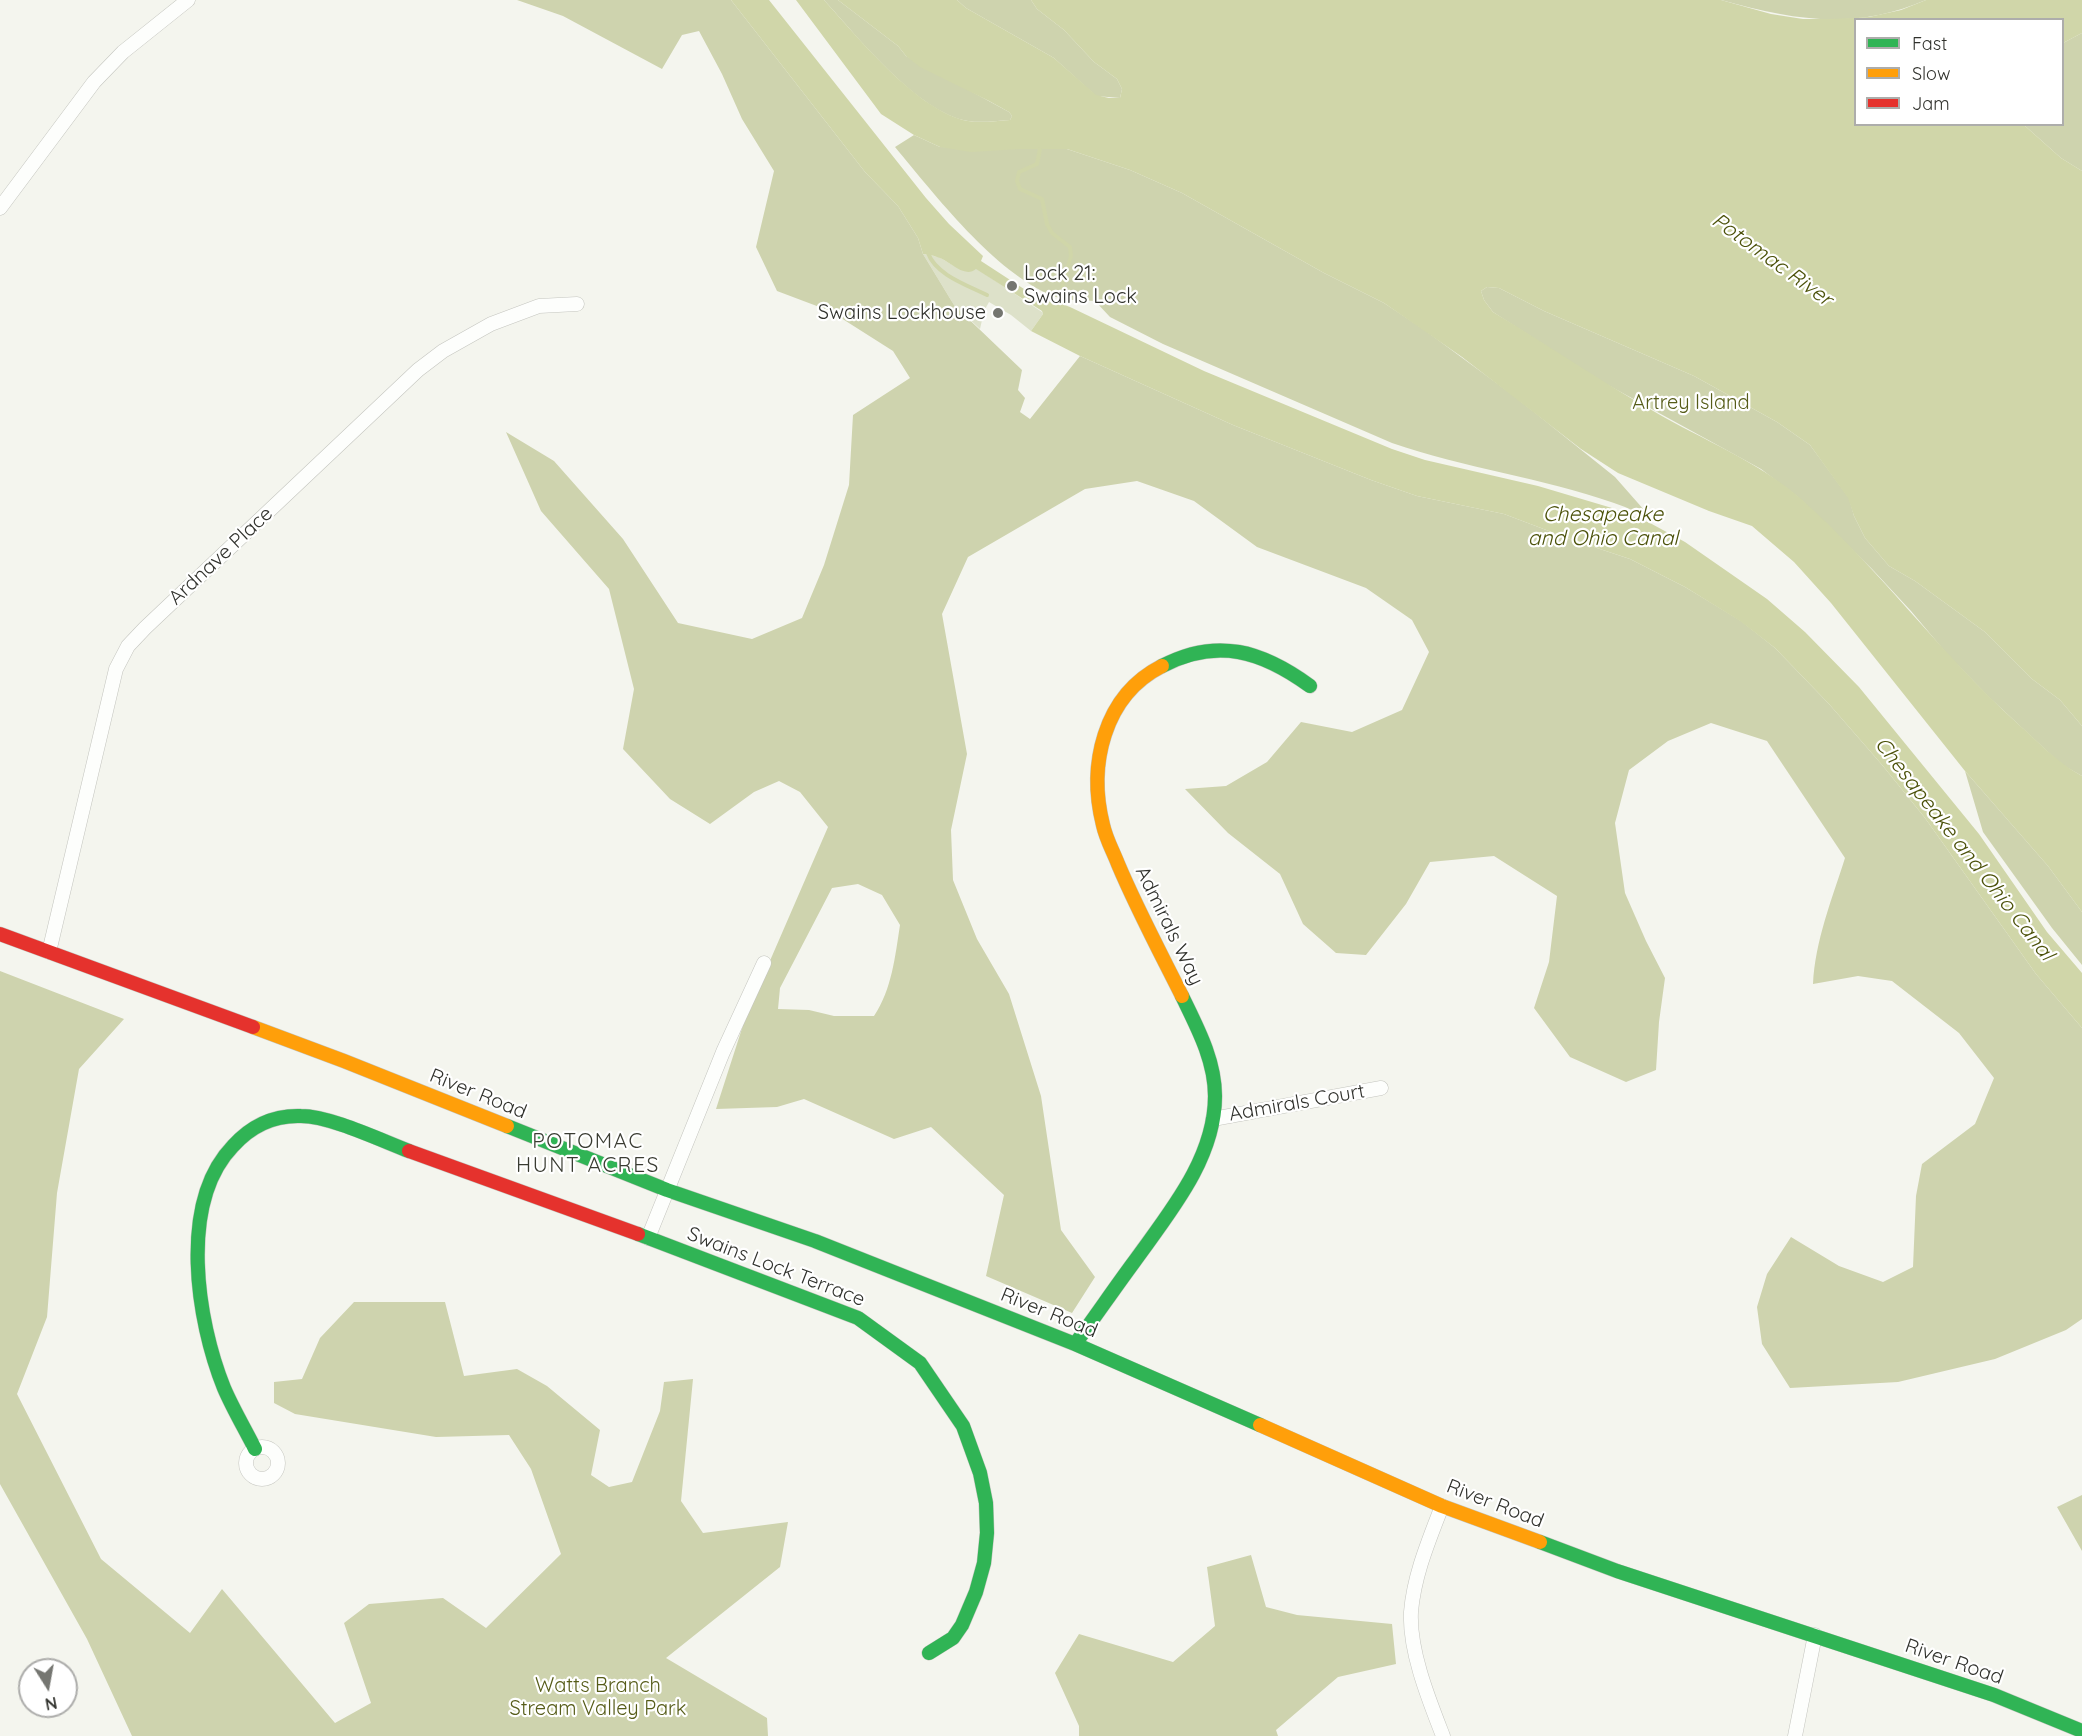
<!DOCTYPE html>
<html>
<head>
<meta charset="utf-8">
<style>
  body { margin:0 }
  #map { position:relative; width:2082px; height:1736px; overflow:hidden; background:#f4f5ee; font-family:Quicksand,sans-serif }
  canvas { display:block }
  .legend { position:absolute; left:1854px; top:18px; width:210px; height:108px; box-sizing:border-box; background:#fff; border:2px solid #adadab; margin:0; padding:8px 10px; list-style:none; font-size:18px; color:#31322d }
  .legend li { display:flex; align-items:center; gap:12px; height:30px }
  .legend b { width:30px; border:2px solid #adadab }
  .north { position:absolute; left:18px; top:1658px; width:60px; height:60px; box-sizing:border-box; background:#fff; border:2px solid #adadab; border-radius:50%; rotate:169deg; font-size:16px; font-weight:700; line-height:24px; text-align:center; color:#31322d }
  .north::after { content:''; display:block; margin:auto; width:21px; height:27px; background:#757671; clip-path:polygon(50% 0,100% 100%,50% 72%,0 100%) }
</style>
</head>
<body>
<div id="map">
<canvas width="2082" height="1736"></canvas>
<ul class="legend">
<li><b style="height:8px;background:#30b455"></b>Fast</li>
<li><b style="height:8px;background:#ff9f0a"></b>Slow</li>
<li><b style="height:8px;background:#e5322d"></b>Jam</li>
</ul>
<div class="north">N</div>
</div>
<script>
const c = document.querySelector('canvas').getContext('2d');
c.lineJoin = 'round';
function fill(path, color) { c.fillStyle = color; c.fill(path, 'evenodd'); }
function trace(path, color, width, dash) { c.strokeStyle = color; c.lineWidth = width; c.lineCap = dash ? 'butt' : 'round'; c.setLineDash(dash || []); c.stroke(path); }
function label(font, color, halo, rows, align = 'center') {
  c.font = font + ' Quicksand,sans-serif'; c.lineWidth = 4.5; c.setLineDash([]); c.textBaseline = 'middle'; c.strokeStyle = halo; c.fillStyle = color; for (const [text, x, y, turn = 0] of rows) {
    c.save(); c.translate(x, y); c.rotate((+turn || 0) * Math.PI / 180); c.textAlign = isNaN(turn) ? turn : align; if (halo) c.strokeText(text, 0, 0); c.fillText(text, 0, 0); c.restore();
  }
}
const green = new Path2D(`
  M 923,254 L 939,257 L 954,266 L 976,268 L 1042,312 L 1043,314 L 1031,331 L 1011,315 L 989,302 L 984,311 L 980,329 L 954,305 Z`);
const forest = new Path2D(`
  M 517,0 L 731,0 L 865,172 L 898,206 L 918,238 L 923,254 L 954,305 L 1022,370 L 1018,390 L 1025,398 L 1020,412 L 1030,419 L 1080,356 L 1233,425 L 1371,480 L 1417,496 L 1504,514 L 1570,539 L 1630,559 L 1685,587 L 1741,621 L 1775,648 L 1829,704 L 1883,766 L 1925,818 L 2036,974 L 2082,1028 L 2082,1319 L 2066,1330 L 1995,1359 L 1898,1382 L 1790,1388 L 1762,1344 L 1757,1307 L 1767,1274 L 1791,1237 L 1839,1266 L 1883,1282 L 1913,1267 L 1916,1196 L 1922,1164 L 1975,1124 L 1994,1078 L 1959,1033 L 1892,981 L 1858,976 L 1813,984 C 1815,941 1832,899 1845,858 L 1767,741 L 1711,723 L 1668,741 L 1629,770 L 1615,823 L 1625,893 L 1646,941 L 1665,978 L 1659,1022 L 1656,1070 L 1626,1082 L 1570,1057 L 1534,1008 L 1549,962 L 1557,896 L 1494,856 L 1430,862 L 1406,904 L 1366,955 L 1336,953 L 1303,924 L 1280,874 L 1228,833 L 1185,789 L 1226,786 L 1267,762 L 1301,722 L 1352,732 L 1402,710 L 1429,652 L 1412,620 L 1366,588 L 1257,547 L 1194,501 L 1137,481 L 1085,489 L 968,557 L 942,614 L 967,754 L 951,830 L 953,880 L 977,939 L 1009,994 L 1041,1096 L 1061,1230 L 1095,1277 L 1072,1313 L 986,1276 L 1004,1195 L 931,1127 L 894,1139 L 804,1099 L 777,1107 L 716,1109 L 746,1016 L 828,827 L 800,792 L 779,781 L 754,792 L 710,824 L 670,799 L 623,749 L 634,689 L 609,589 L 541,511 L 506,432 L 554,461 L 623,539 L 678,623 L 752,639 L 802,618 L 824,565 L 849,485 L 853,415 L 910,378 L 893,351 L 830,311 L 777,291 L 756,247 L 774,171 L 742,119 L 722,74 L 699,31 L 682,35 L 662,69 L 563,16 ZM 858,884 L 882,895 L 900,925 C 895,957 892,989 874,1016 L 834,1016 L 809,1010 L 778,1009 L 780,988 L 832,888 Z
  M 824,0 L 838,0 L 898,46 L 906,56 L 1009,112 L 1012,116 L 1010,120 C 996,121 981,123 968,121 C 918,113 857,36 824,0 Z
  M 957,0 L 1031,0 L 1037,9 L 1064,30 L 1094,62 L 1117,79 L 1122,89 L 1120,98 L 1096,96 L 1054,58 L 966,8 Z
  M 1721,0 L 1926,0 C 1853,31 1794,20 1721,0 Z
  M 2082,33 L 2082,171 L 2061,158 L 2024,125 L 2062,124 L 2063,43 Z
  M 914,135 L 940,147 L 1067,149 L 1130,170 L 1182,193 L 1324,273 L 1384,303 L 1423,329 L 1514,396 L 1615,477 L 1652,519 C 1640,514 1627,507 1614,503 C 1542,478 1465,468 1392,443 L 1163,344 L 1110,317 L 1095,301 C 1082,300 1065,301 1053,296 C 994,272 936,196 895,147 Z
  M 1487,287 L 1499,288 L 1544,311 L 1694,376 L 1777,422 L 1810,445 L 1849,498 L 1854,516 L 1865,538 L 1889,566 L 1915,581 L 1985,632 L 2032,679 L 2060,700 L 2082,726 L 2082,776 L 2061,764 L 1989,697 L 1948,655 L 1911,611 L 1872,569 L 1798,497 L 1761,469 L 1597,379 L 1493,312 L 1484,300 L 1481,291 Z
  M 1965,771 L 2048,866 L 2082,912 L 2082,965 L 2052,928 L 1983,832 Z
  M 0,971 L 124,1019 L 79,1069 L 57,1193 L 47,1317 L 17,1394 L 101,1559 L 190,1633 L 222,1589 L 335,1723 L 371,1703 L 344,1623 L 369,1604 L 443,1598 L 486,1628 L 561,1554 L 531,1469 L 509,1435 L 436,1437 L 295,1414 L 274,1403 L 274,1382 L 302,1379 L 320,1338 L 354,1302 L 445,1302 L 464,1376 L 517,1369 L 547,1386 L 600,1430 L 591,1475 L 609,1487 L 632,1482 L 660,1411 L 664,1382 L 693,1379 L 681,1501 L 703,1533 L 788,1522 L 780,1567 L 666,1658 L 767,1718 L 768,1736 L 132,1736 L 87,1639 L 0,1484 Z
  M 2082,1495 L 2082,1551 L 2057,1507 Z
  M 1251,1555 L 1266,1607 L 1297,1615 L 1392,1624 L 1396,1664 L 1338,1677 L 1276,1730 L 1278,1736 L 1079,1736 L 1079,1726 L 1055,1673 L 1079,1634 L 1173,1662 L 1215,1626 L 1207,1567 Z`);
const water = new Path2D(`
  M 731,0 L 769,0 L 926,198 L 949,224 L 983,256 L 981,261 L 1047,304 L 1051,300 L 1070,307 L 1204,371 L 1392,449 L 1425,460 L 1538,486 L 1612,508 L 1650,523 L 1685,542 L 1767,599 L 1805,632 L 1859,687 L 1979,834 L 2047,932 L 2082,973 L 2082,1028 L 2036,974 L 1925,818 L 1883,766 L 1829,704 L 1775,648 L 1740,621 L 1685,587 L 1630,559 L 1570,539 L 1504,514 L 1417,496 L 1371,480 L 1233,425 L 1080,356 L 1031,331 L 1043,314 L 1042,311 L 976,269 C 964,279 949,260 937,257 C 932,255 927,255 923,254 L 918,238 L 898,206 L 865,172 Z
  M 796,0 L 824,0 C 857,36 918,112 968,121 C 981,123 996,121 1010,120 L 1012,116 L 1009,112 L 989,101 L 920,67 L 906,56 L 898,46 L 838,0 L 957,0 L 966,8 L 1054,58 L 1096,95 L 1109,98 L 1120,98 L 1122,89 L 1117,79 L 1094,62 L 1064,30 L 1037,9 L 1031,0 L 1721,0 L 1771,14 L 1803,19 L 1831,19 L 1869,17 L 1901,10 L 1926,0 L 2082,0 L 2082,33 L 2063,43 L 2062,20 L 1856,20 L 1856,124 L 2024,125 L 2061,158 L 2082,171 L 2082,726 L 2060,700 L 2032,679 L 1985,632 L 1915,581 L 1889,566 L 1865,538 L 1854,516 L 1848,498 L 1810,445 L 1777,422 L 1694,376 L 1544,311 L 1499,288 L 1487,287 L 1481,291 L 1484,300 L 1493,312 C 1548,345 1600,381 1655,412 C 1703,440 1757,461 1799,497 C 1877,566 1939,652 2016,722 C 2039,742 2055,761 2082,776 L 2082,912 L 2048,866 L 1965,771 L 1831,603 L 1794,562 L 1752,526 L 1709,511 L 1618,473 L 1581,449 L 1462,357 L 1384,303 L 1324,273 L 1182,193 L 1130,170 L 1067,149 L 1019,149 L 971,152 L 940,147 L 914,135 L 881,114 Z`);
const stream = new Path2D(`
  M 1040,149 L 1037,164 L 1019,172 L 1017,181 L 1020,189 L 1042,199 L 1047,224 L 1052,233 L 1070,247 L 1071,256 L 1062,287
  M 928,253 C 936,275 967,285 987,295`);
const street = new Path2D(`
  M 0,208 L 94,82 L 123,52 L 188,0
  M 49,952 L 116,669 L 128,646 L 145,628 L 418,370 L 443,351 L 491,324 L 539,306 L 577,304
  M 1213,1119 L 1381,1088
  M 648,1238 L 723,1052 L 764,963
  M246 1463a16 16 0 1 1 32 0a16 16 0 1 1-32 0Z
  M 1442,1506 C 1429,1540 1414,1575 1411,1612 C 1409,1651 1429,1700 1443,1736
  M 1795,1736 L 1815,1635`);
const fast = new Path2D(`
  M 1162,666 C 1217,637 1262,651 1310,686
  M 507,1126 L 667,1190 L 815,1241 L 1075,1344 L 1260,1425
  M 638,1234 L 858,1318 L 920,1363 L 963,1426 L 980,1473 L 986,1503 L 987,1533 L 984,1563 L 976,1592 L 962,1625 L 953,1638 L 929,1653
  M 1075,1344 C 1095,1317 1114,1289 1134,1262 C 1169,1213 1215,1159 1215,1096 C 1215,1060 1197,1027 1182,996
  M 255,1449 C 245,1429 233,1409 224,1388 C 197,1321 178,1203 233,1146 C 251,1126 274,1115 301,1116 C 330,1116 380,1140 409,1151
  M 1540,1542 L 1617,1571 L 1994,1695 L 2082,1731`);
const slow = new Path2D(`
  M 1162,666 C 1103,696 1088,766 1103,825 C 1106,839 1113,851 1118,864 C 1137,909 1160,952 1182,996
  M 253,1027 L 344,1061 L 507,1126
  M 1260,1425 L 1442,1506 L 1540,1542`);
const jam = new Path2D(`
  M 0,934 L 253,1027
  M 409,1151 L 638,1234`);
const markers = [
  [1012,286,6,"#757671"],
  [998,313,6,"#757671"]
];
const poiNames = [
  ["Lock 21:",1024,274],
  ["Swains Lock",1024,297],
  ["Swains Lockhouse",986,313,"right"]
];
const parkNames = [
  ["Artrey Island",1691,403],
  ["Watts Branch",598,1686],
  ["Stream Valley Park",598,1709]
];
const streetNames = [
  ["Ardnave Place",221,556,-43],
  ["Admirals Way",1169,926,64],
  ["River Road",478,1094,22],
  ["Admirals Court",1297,1103,-10],
  ["Swains Lock Terrace",776,1267,21],
  ["River Road",1049,1313,22],
  ["River Road",1495,1504,21],
  ["River Road",1954,1662,19]
];
const waterNames = [
  ["Potomac River",1772,260,36],
  ["Chesapeake",1603,515],
  ["and Ohio Canal",1603,539],
  ["Chesapeake and Ohio Canal",1964,849,52]
];
const neighbourhoodNames = [
  ["POTOMAC",588,1142],
  ["HUNT ACRES",588,1166]
];
fill(green, '#dde1c9');
fill(forest, '#ced3ae');
fill(water, '#d0d6a9');
trace(stream, '#d0d6a9', 4);
trace(street, '#c4c5bf', 15);
trace(fast, '#c4c5bf', 15);
trace(slow, '#c4c5bf', 15);
trace(jam, '#c4c5bf', 15);
trace(street, '#fdfefc', 14);
trace(fast, '#30b455', 14);
trace(slow, '#ff9f0a', 14);
trace(jam, '#e5322d', 14);
for (const [x, y, r, color] of markers) { const dot = new Path2D(); dot.arc(x, y, r, 0, 2 * Math.PI); c.fillStyle = color; c.fill(dot); trace(dot, '#fff', 2); }
label('20px', '#31322d', '#fff', poiNames, 'left');
label('20px', '#565c18', '#fff', parkNames);
label('20px', '#31322d', '#fff', streetNames);
label('italic 21px', '#4c520a', '#fff', waterNames);
c.letterSpacing = '1.5px';
label('21px', '#3a3c32', '#fff', neighbourhoodNames);
c.letterSpacing = '0px';
</script>
</body>
</html>
